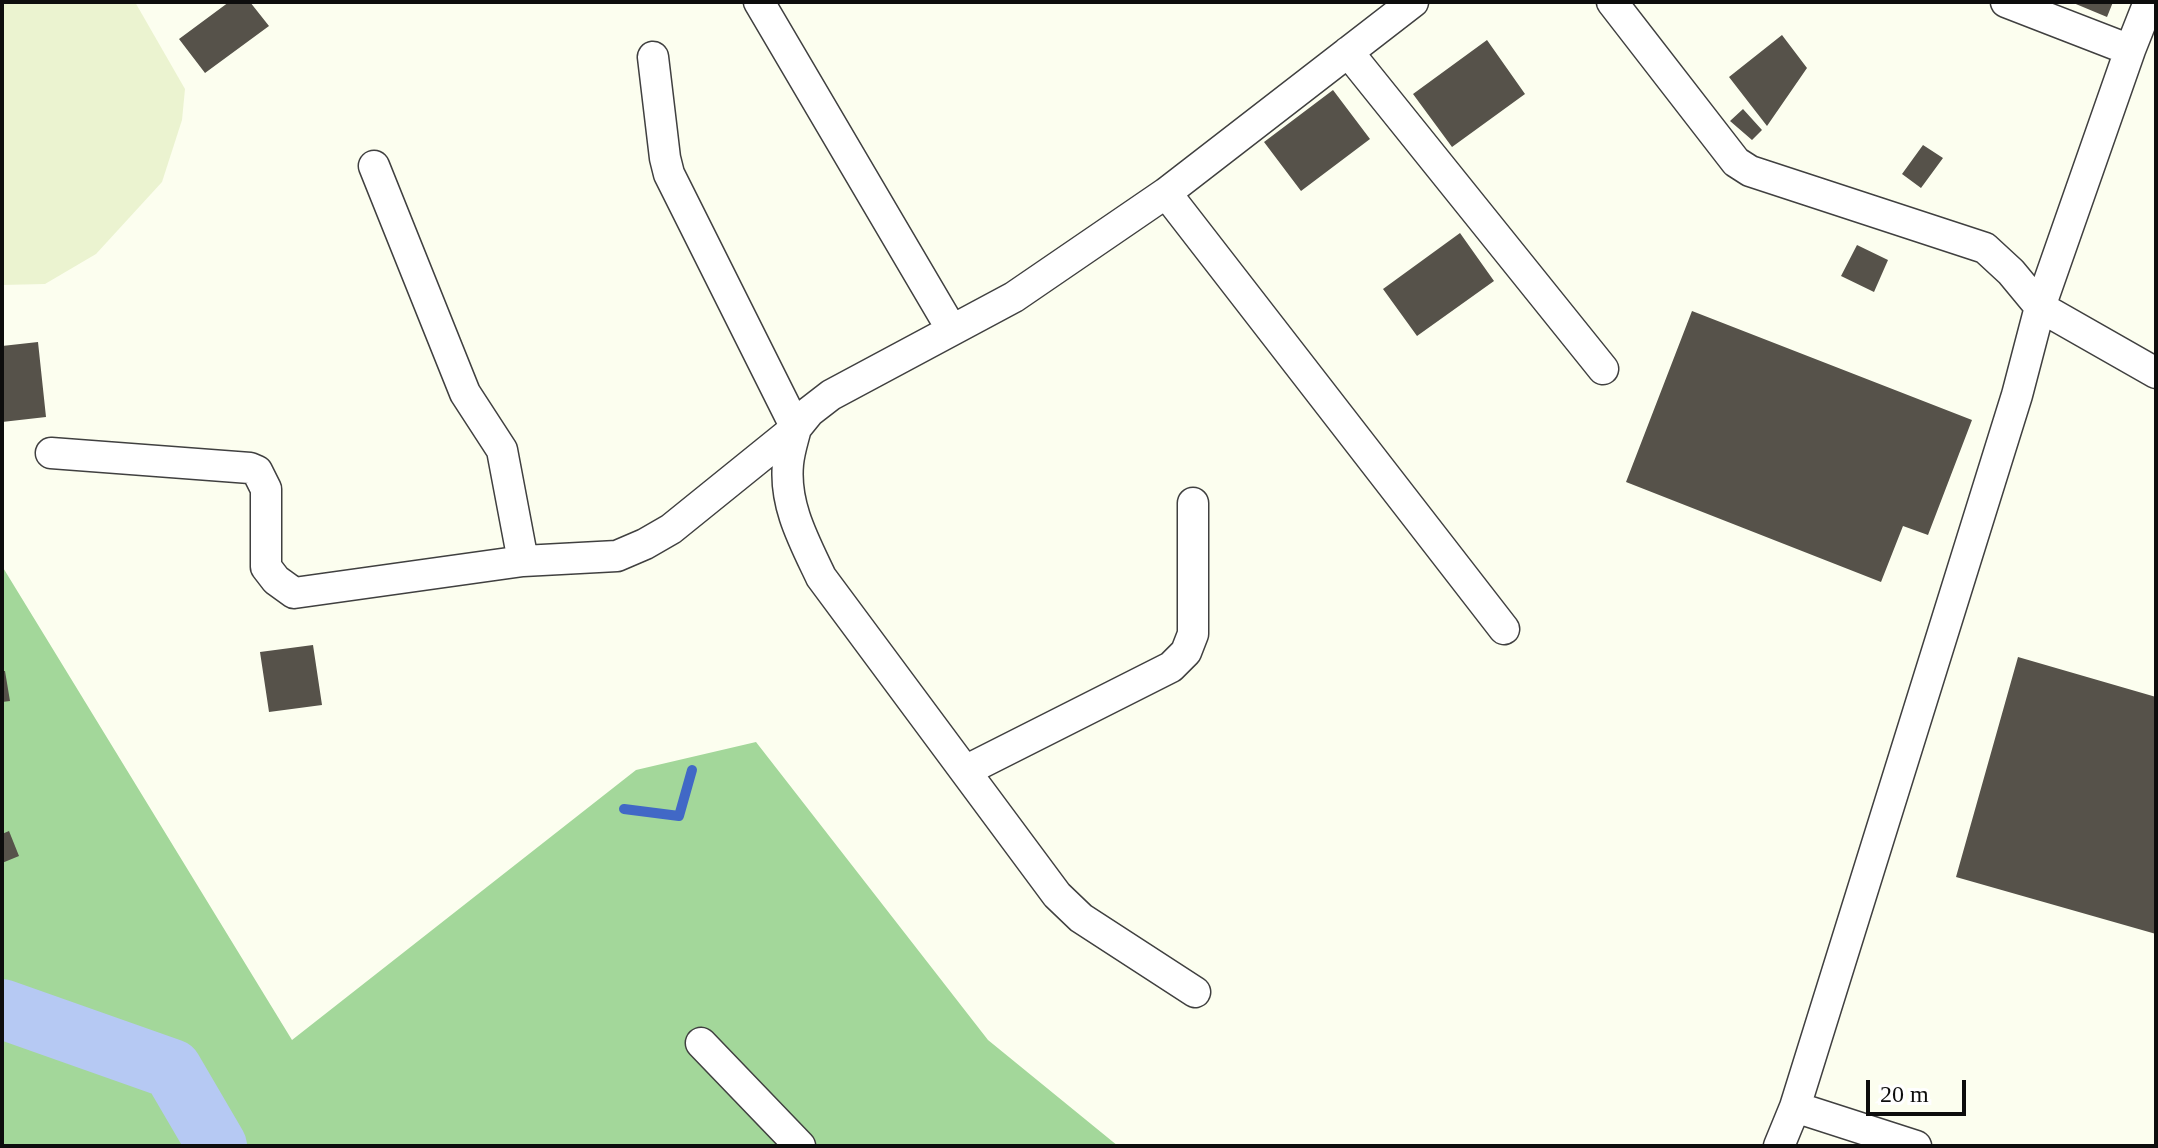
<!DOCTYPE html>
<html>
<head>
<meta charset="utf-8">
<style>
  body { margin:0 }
  #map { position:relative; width:2158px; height:1148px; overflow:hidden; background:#fcfeef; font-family:"Times New Roman",serif }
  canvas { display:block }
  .frame { position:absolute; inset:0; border:4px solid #0d0d0d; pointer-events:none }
  .scale { position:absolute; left:1866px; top:1080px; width:100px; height:36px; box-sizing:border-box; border:4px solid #0d0d0d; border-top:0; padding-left:10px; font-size:24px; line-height:28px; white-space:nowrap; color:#0d0d0d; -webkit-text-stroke:6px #fff; paint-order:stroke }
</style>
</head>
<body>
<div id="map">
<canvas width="2158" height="1148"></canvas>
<div class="frame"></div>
<div class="scale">20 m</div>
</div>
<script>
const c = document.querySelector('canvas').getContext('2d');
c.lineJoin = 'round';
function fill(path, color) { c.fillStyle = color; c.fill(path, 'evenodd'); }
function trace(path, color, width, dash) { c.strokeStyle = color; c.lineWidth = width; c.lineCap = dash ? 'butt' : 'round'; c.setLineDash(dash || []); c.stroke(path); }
const farmland = new Path2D(`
  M 2,2 L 135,2 L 185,89 L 182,120 L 162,182 L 96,254 L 45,284 L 2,285 Z`);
const forest = new Path2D(`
  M 2,566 L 292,1040 L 636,770 L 756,742 L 988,1040 L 1118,1146 L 2,1146 Z`);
const stream = new Path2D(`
  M 624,809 L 679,816 L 692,770`);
const river = new Path2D(`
  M 2,1009 L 172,1069 L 217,1146`);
const building = new Path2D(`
  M 229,2 L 250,2 L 269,26 L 205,73 L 179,39 Z
  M 2071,2 L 2113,2 L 2107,17 Z
  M 1782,35 L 1807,68 L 1767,126 L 1729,77 Z
  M 1487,40 L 1525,94 L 1452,147 L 1413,94 Z
  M 1333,90 L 1370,139 L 1301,191 L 1264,142 Z
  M 1743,109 L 1762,130 L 1752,140 L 1730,121 Z
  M 1923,145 L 1943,158 L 1921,188 L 1902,174 Z
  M 1460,233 L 1494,281 L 1417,336 L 1383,289 Z
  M 1857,245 L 1888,260 L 1874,292 L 1841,276 Z
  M 1692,311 L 1972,420 L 1928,535 L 1903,526 L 1881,582 L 1626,482 Z
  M 38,342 L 46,417 L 2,422 L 2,346 Z
  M 313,645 L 322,705 L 269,712 L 260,652 Z
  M 2018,657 L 2156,697 L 2156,934 L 1956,877 Z
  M 2,671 L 5,671 L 10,701 L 2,702 Z
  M 9,831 L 19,856 L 2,863 L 2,834 Z`);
const minor = new Path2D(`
  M 759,2 L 952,330
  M 1612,2 L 1736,162 L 1750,171 L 1985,248 L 2011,272 L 2040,307 L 2156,373
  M 2006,2 L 2130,50
  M 1348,52 L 1603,369
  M 653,57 L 665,158 L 669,174 L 796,428 C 793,440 789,452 788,464 C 784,505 804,541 821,577 L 1057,895 L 1081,918 L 1195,992
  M 374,166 L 465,393 L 502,450 L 523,561
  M 1166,193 L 1504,629
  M 51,453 L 250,468 L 257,471 L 266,489 L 266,567 L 276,580 L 294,593 L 523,561 L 617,556 L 645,544 L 671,529 L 796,428 L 809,412 L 831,395 L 1014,297 L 1166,193 L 1413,2
  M 965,771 L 1171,667 L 1186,652 L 1193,634 L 1193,503
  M 701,1043 L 800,1146
  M 1795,1107 L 1916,1146
  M 1779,1146 L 1795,1107 L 2017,395 L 2040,307 L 2130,50 L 2149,2`);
fill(farmland, '#ebf3d0');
fill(forest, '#a3d79a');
trace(stream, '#4168c6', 10);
trace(river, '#b6c9f3', 60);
fill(building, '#56524a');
trace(minor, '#404040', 33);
trace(minor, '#fff', 30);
</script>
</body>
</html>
